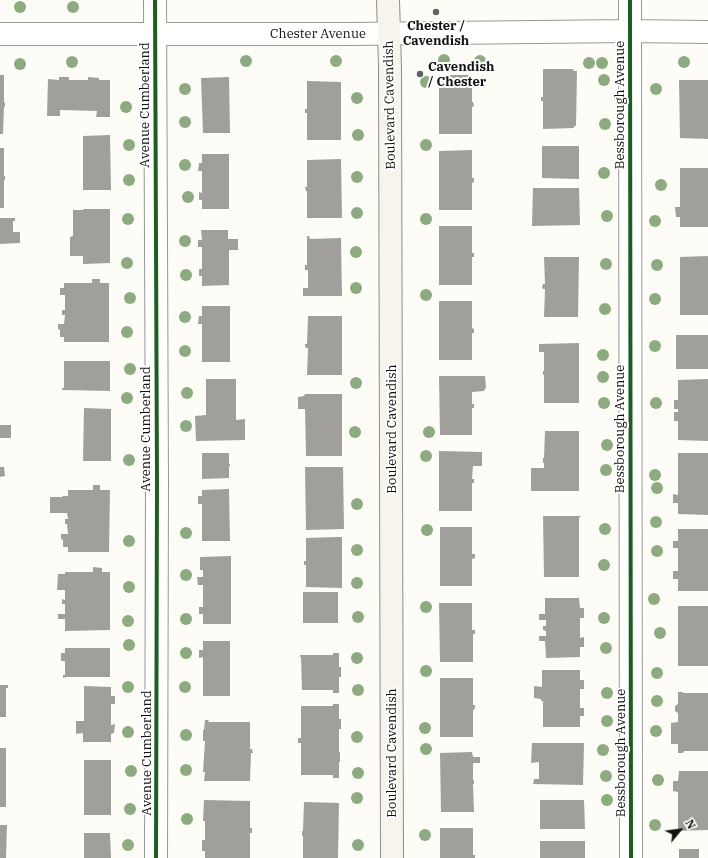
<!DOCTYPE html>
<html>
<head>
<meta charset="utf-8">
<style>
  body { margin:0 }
  #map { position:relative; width:708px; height:858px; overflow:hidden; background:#fdfcf7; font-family:"IBM Plex Serif",serif }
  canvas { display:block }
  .north { position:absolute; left:660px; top:810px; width:40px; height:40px; -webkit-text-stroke:3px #fff; paint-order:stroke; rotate:61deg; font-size:11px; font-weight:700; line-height:16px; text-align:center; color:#111 }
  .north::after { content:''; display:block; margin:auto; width:14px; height:18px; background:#111; clip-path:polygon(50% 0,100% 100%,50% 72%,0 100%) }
</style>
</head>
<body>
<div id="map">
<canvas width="708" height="858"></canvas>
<div class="north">N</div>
</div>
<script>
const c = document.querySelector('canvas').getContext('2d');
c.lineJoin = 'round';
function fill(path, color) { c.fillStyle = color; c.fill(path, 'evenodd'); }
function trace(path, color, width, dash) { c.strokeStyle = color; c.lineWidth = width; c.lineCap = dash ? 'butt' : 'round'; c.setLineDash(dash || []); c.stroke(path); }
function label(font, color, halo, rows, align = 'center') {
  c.font = font + ' "IBM Plex Serif",serif'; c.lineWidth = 4; c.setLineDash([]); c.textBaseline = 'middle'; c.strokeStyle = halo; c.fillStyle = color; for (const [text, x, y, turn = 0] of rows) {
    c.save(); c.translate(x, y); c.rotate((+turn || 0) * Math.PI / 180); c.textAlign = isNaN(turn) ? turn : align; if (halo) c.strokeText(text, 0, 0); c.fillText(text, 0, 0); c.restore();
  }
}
const building = new Path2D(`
  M 543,69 L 573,69 L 574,71 L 577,71 L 576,126 L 574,126 L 574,128 L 543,129 L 543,101 L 541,101 L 541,97 L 543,97 Z
  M 0,75 L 4,75 L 4,102 L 5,103 L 5,107 L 4,106 L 3,134 L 0,134 Z
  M 439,75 L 472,75 L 472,102 L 473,102 L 474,105 L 473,107 L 472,107 L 472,134 L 439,134 Z
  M 59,77 L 69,77 L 69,80 L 88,80 L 88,77 L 99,78 L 99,80 L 110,80 L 110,117 L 96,117 L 97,111 L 60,110 L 60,116 L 47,116 L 48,79 L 59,80 Z
  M 229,77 L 230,133 L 203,133 L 201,78 Z
  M 679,80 L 708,80 L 708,139 L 680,138 Z
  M 307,81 L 341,82 L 341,140 L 307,140 L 307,113 L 305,113 L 305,109 L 307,109 Z
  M 110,135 L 111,190 L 83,190 L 83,136 Z
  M 542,146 L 579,146 L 579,179 L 542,178 Z
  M 0,148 L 4,148 L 4,176 L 5,176 L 5,180 L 4,180 L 4,208 L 0,208 Z
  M 472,150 L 472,178 L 474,178 L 474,182 L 472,183 L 472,210 L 439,210 L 439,151 Z
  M 202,154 L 229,154 L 229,209 L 202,209 L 202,200 L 199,200 L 199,192 L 202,193 L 202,171 L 198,171 L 199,163 L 202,163 Z
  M 341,159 L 342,218 L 307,218 L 307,191 L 306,191 L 305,187 L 307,187 L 307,160 Z
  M 680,168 L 708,168 L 708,227 L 680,227 L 680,217 L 676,217 L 675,207 L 680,207 Z
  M 533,188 L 579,188 L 580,225 L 532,226 Z
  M 83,209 L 110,209 L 110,263 L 83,264 L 83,256 L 70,256 L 70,237 L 73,236 L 73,210 L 83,210 Z
  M 0,218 L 15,218 L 15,221 L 13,221 L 13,232 L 20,232 L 20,243 L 0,244 Z
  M 439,226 L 472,226 L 472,253 L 474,253 L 474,257 L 472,257 L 472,285 L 439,285 Z
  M 201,230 L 228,230 L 228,239 L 238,239 L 238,250 L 229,250 L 229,285 L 202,286 L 202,276 L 199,276 L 199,269 L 202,269 L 202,247 L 198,247 L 198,240 L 202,240 Z
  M 307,236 L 309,236 L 310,239 L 341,238 L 342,296 L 303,296 L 303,288 L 308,288 L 308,270 L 305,270 L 305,265 L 307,265 Z
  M 708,256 L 708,315 L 680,315 L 680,257 Z
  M 544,257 L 579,257 L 578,317 L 544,317 L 545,289 L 543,289 L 542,287 L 543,284 L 545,284 Z
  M 92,279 L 100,279 L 100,283 L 109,283 L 109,342 L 64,342 L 64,337 L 60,337 L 60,330 L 58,329 L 58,324 L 64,324 L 65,315 L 62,315 L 62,310 L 65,310 L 65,295 L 60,295 L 60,288 L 64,288 L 64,283 L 92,283 Z
  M 439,301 L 472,301 L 472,328 L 474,329 L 474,333 L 472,333 L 472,360 L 439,360 Z
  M 202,306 L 230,306 L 230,362 L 202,362 L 202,324 L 198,324 L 199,316 L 202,316 Z
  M 308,316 L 342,316 L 342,375 L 307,375 L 308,348 L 306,348 L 305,346 L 305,344 L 307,344 Z
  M 676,335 L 708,335 L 708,369 L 676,369 Z
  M 579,343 L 579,403 L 544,403 L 544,375 L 543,375 L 543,371 L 544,371 L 544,352 L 539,352 L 539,344 Z
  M 64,361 L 110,361 L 110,391 L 62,390 L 62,388 L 64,388 Z
  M 439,376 L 485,376 L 486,387 L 484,391 L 472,392 L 472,404 L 474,404 L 474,408 L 472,408 L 472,435 L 440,435 Z
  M 206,379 L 236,379 L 236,420 L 245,419 L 245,440 L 196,441 L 195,416 L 206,415 Z
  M 708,379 L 708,441 L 678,440 L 678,421 L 674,421 L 674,412 L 678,412 L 678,409 L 674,409 L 674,400 L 678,400 L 678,380 Z
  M 305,394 L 342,394 L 342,456 L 306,456 L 305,409 L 298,409 L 298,397 L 304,396 Z
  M 84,408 L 111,409 L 111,461 L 83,461 Z
  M 0,425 L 11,425 L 11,438 L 0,438 Z
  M 545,431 L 579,431 L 579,491 L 531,491 L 531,468 L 544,468 L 544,463 L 543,463 L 543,458 L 544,458 Z
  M 439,451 L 482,452 L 482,466 L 473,466 L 472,479 L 474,479 L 474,483 L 472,483 L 472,511 L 439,511 Z
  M 202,453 L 229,453 L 229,464 L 230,464 L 230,466 L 229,466 L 229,478 L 202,479 Z
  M 678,453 L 708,453 L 708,515 L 678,514 L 678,503 L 673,503 L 673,494 L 678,495 Z
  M 0,467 L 4,467 L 5,476 L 0,477 Z
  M 305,467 L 343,467 L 344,529 L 306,530 Z
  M 93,485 L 100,485 L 100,490 L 110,490 L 109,552 L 68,552 L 68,547 L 63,547 L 63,540 L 61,539 L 61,534 L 68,534 L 67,524 L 65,524 L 65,519 L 68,519 L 67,513 L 50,513 L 50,497 L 63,497 L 62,496 L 68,496 L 68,490 L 93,490 Z
  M 229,489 L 230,541 L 202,541 L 202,504 L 198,504 L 198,496 L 202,496 L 202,490 Z
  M 543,516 L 581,516 L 579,518 L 579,577 L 544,577 Z
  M 440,527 L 472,527 L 472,554 L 475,554 L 475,558 L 472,559 L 472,586 L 440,586 Z
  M 678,529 L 708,529 L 708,591 L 678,591 L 678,579 L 673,579 L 673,571 L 678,571 L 678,548 L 673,548 L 673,541 L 678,541 Z
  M 337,537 L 342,537 L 342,588 L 306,587 L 306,565 L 304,565 L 304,561 L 306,561 L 306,538 Z
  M 231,556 L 231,624 L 203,624 L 203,614 L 199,614 L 199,607 L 203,607 L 203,585 L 198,585 L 197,577 L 203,577 L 203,570 L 200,570 L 200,557 Z
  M 93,567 L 102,568 L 102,572 L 110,572 L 110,630 L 65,631 L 65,619 L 58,619 L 58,614 L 65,614 L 65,604 L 62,604 L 62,599 L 65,600 L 65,590 L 57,590 L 58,574 L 65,574 L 65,572 L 93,572 Z
  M 303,592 L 338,592 L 338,623 L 303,623 Z
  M 545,598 L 579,598 L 580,608 L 584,608 L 584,618 L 580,618 L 580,638 L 584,637 L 584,647 L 580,647 L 580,657 L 546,658 L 545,641 L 539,641 L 539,636 L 546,636 L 546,631 L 543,630 L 543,626 L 546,626 L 546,620 L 539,620 L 539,614 L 545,614 Z
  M 439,603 L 472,603 L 472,630 L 475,630 L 475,634 L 473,634 L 473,662 L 440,662 Z
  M 678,606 L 708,606 L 708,666 L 678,666 Z
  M 203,641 L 230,641 L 230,696 L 203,696 L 203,657 L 199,658 L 199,650 L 203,650 Z
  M 65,648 L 110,648 L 110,677 L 66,677 L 63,678 L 63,675 L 65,675 L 65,661 L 61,661 L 61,653 L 65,653 Z
  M 333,653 L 339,653 L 339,667 L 341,667 L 341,677 L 339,677 L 339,693 L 333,693 L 333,690 L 302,690 L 301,657 L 300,657 L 300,655 L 333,655 Z
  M 542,670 L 580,670 L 580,680 L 584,680 L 584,689 L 580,689 L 580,708 L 584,708 L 584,716 L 580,716 L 580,727 L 543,727 L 543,701 L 541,701 L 541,699 L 534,698 L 534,686 L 542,687 Z
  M 440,678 L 473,678 L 473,705 L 475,705 L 475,707 L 474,710 L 473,710 L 473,737 L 440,737 Z
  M 0,685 L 8,685 L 8,688 L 6,688 L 6,717 L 0,717 Z
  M 84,686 L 111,687 L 111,696 L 115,696 L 115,704 L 111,704 L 111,725 L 115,724 L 114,733 L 111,734 L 111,742 L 83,742 L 83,733 L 76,734 L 76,721 L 84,721 Z
  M 678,692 L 683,692 L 683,693 L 708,693 L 708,751 L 684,751 L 683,753 L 678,753 L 678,744 L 671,744 L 671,723 L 678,722 L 678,713 L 675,711 L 675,706 L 678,704 Z
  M 333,704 L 339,704 L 339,719 L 341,719 L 341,729 L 339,729 L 339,752 L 340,752 L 340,762 L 339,762 L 339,778 L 333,778 L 333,775 L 301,775 L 301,743 L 298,743 L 298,738 L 301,738 L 301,706 L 333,706 Z
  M 205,720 L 209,720 L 208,722 L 250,722 L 250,749 L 252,749 L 253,753 L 251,753 L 250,781 L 204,781 L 205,772 L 203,772 L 205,741 L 203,741 L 203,730 L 204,730 Z
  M 532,743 L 584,743 L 583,785 L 533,784 L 534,779 L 539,779 L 539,762 L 531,763 Z
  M 0,748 L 6,748 L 6,807 L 0,807 Z
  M 472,752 L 473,757 L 480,757 L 480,763 L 473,763 L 473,780 L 474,780 L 474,784 L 473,784 L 474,812 L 441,812 L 440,753 Z
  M 84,760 L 111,760 L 111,815 L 84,815 Z
  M 679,771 L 708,771 L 708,830 L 678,831 L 678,792 L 673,791 L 673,781 L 678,781 Z
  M 204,800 L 250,801 L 250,828 L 252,828 L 252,833 L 250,833 L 250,858 L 205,858 L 205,851 L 202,851 L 202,840 L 205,840 L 205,821 L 203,821 Z
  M 540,800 L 584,800 L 585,829 L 540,829 Z
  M 304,802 L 339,803 L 338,858 L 303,858 L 303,836 L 302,836 L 302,831 L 303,831 Z
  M 0,825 L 7,825 L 6,858 L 0,858 Z
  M 440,828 L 473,828 L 473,855 L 475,855 L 475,858 L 440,858 Z
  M 84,833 L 110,833 L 111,858 L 84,858 Z
  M 540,841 L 585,841 L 585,858 L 540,858 Z
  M 679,849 L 699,849 L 699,858 L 679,858 Z`);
const minor = new Path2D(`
  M 155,0 L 157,483 L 156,858
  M 630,0 L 631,858
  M 0,34 L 349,34 L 630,31 L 708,32`);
const secondary = new Path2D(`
  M 388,0 L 390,67 L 392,858`);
const cycleway = new Path2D(`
  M 155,0 L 157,483 L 156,858
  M 630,0 L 631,858`);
const trees = [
  [20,7],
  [73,7],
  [444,60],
  [246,61],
  [336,61],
  [480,61],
  [72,62],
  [684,62],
  [589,63],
  [602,63],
  [20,64],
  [604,80],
  [426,82],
  [185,89],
  [656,89],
  [357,98],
  [126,107],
  [185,122],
  [605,124],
  [358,135],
  [129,145],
  [426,145],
  [185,165],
  [604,173],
  [357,177],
  [129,180],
  [661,185],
  [188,197],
  [357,213],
  [607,216],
  [128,219],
  [426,219],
  [655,221],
  [185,241],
  [356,252],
  [127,263],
  [606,264],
  [657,265],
  [186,275],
  [356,288],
  [426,295],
  [130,298],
  [655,299],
  [605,309],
  [185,317],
  [127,332],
  [655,346],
  [185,351],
  [603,355],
  [130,369],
  [603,377],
  [356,383],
  [187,393],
  [127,398],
  [604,403],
  [656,403],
  [186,426],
  [355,432],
  [429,432],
  [607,445],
  [426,456],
  [129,460],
  [606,470],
  [655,475],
  [657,488],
  [357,504],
  [656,522],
  [605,529],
  [427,530],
  [186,533],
  [129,541],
  [357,550],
  [657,551],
  [604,565],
  [186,575],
  [357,583],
  [129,587],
  [654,599],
  [426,607],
  [358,617],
  [604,618],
  [186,619],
  [128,621],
  [660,633],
  [129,645],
  [606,648],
  [186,653],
  [357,658],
  [426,671],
  [657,673],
  [128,687],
  [185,687],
  [358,690],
  [607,693],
  [657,701],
  [607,721],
  [425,728],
  [656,731],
  [128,732],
  [186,735],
  [357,737],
  [426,749],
  [603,750],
  [186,770],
  [131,771],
  [358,773],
  [606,776],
  [658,780],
  [357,798],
  [607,800],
  [130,809],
  [187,819],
  [655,825],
  [425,835],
  [128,845],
  [358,845]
];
const markers = [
  [436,12,4,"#646362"],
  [420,74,4,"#646362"]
];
const poiNames = [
  ["Chester /",436,26],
  ["Cavendish",436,41],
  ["Cavendish",428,67,"left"],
  ["/ Chester",428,82,"left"]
];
const streetNames = [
  ["Chester Avenue",318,34],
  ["Avenue Cumberland",145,105,-90],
  ["Boulevard Cavendish",390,105,-91],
  ["Bessborough Avenue",620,105,-90],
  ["Avenue Cumberland",146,429,-90],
  ["Boulevard Cavendish",392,429,-90],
  ["Bessborough Avenue",620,429,-90],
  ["Avenue Cumberland",147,753,-90],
  ["Boulevard Cavendish",392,753,-90],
  ["Bessborough Avenue",621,753,-90]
];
fill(building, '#a19f9c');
trace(minor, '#979795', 24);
trace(secondary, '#8e8d8b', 24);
trace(minor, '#fffffe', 22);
trace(secondary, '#f6f4eb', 22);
trace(cycleway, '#1b5e20', 4);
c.fillStyle = '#8cac80';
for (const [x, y] of trees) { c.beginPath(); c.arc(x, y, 6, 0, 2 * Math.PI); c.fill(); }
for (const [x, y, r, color] of markers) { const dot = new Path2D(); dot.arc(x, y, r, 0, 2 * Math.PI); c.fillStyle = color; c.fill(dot); trace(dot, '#fff', 1.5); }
label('bold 13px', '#111', '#fff', poiNames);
label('13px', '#111', '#fff', streetNames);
</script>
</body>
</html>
